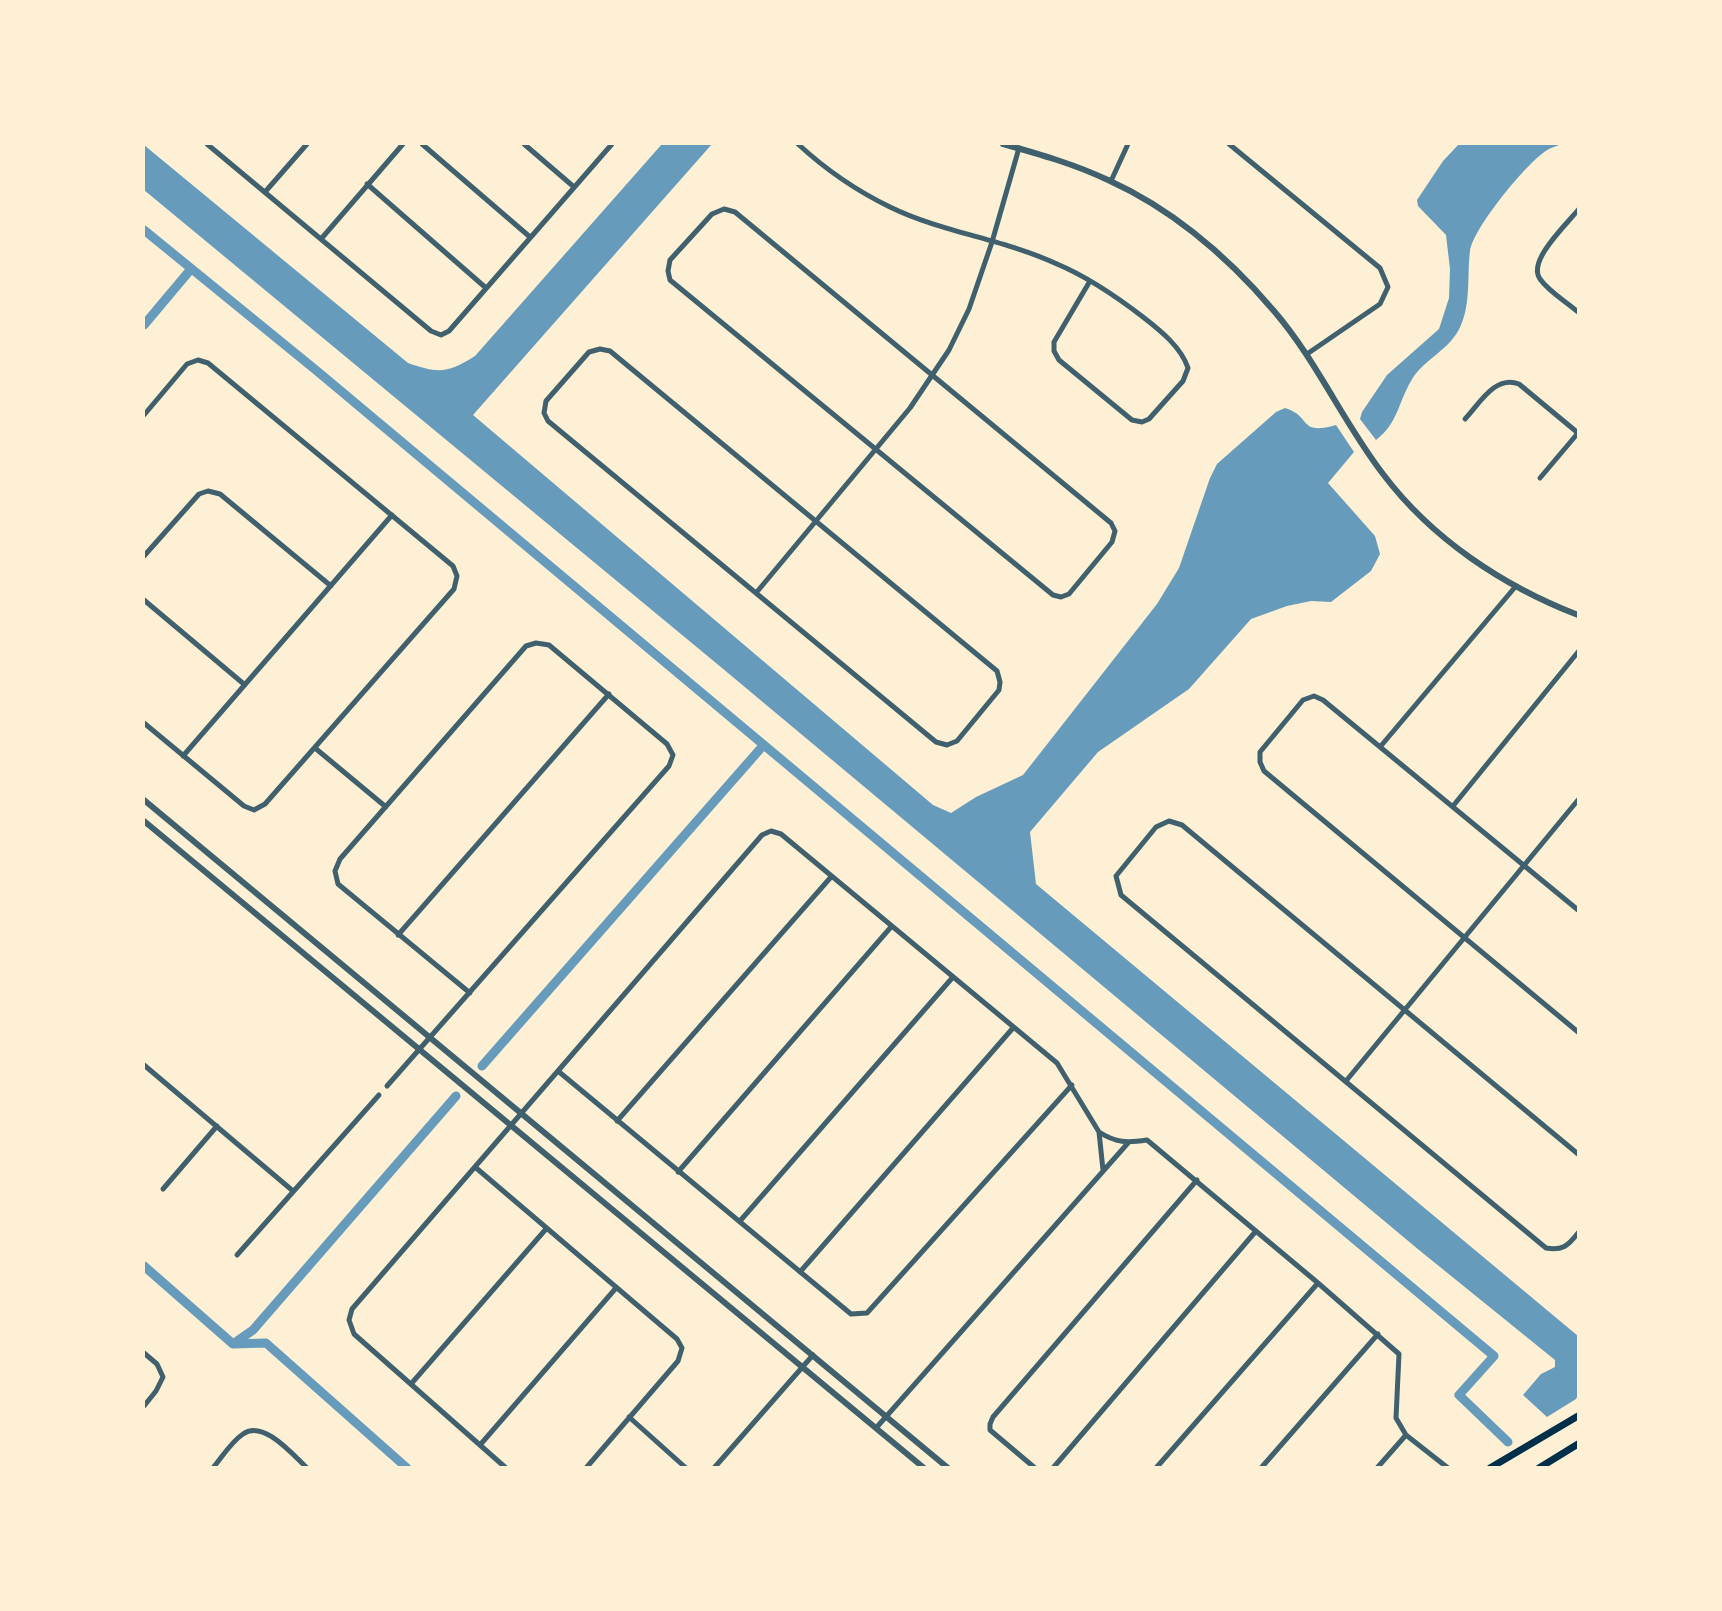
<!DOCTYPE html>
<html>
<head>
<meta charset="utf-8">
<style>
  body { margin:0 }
  #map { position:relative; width:1722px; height:1611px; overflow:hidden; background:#fdf0d5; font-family:"Exo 2",sans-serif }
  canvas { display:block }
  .frame { position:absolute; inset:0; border:145px solid #fdf0d5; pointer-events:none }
</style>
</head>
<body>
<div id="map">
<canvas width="1722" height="1611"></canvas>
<div class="frame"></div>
</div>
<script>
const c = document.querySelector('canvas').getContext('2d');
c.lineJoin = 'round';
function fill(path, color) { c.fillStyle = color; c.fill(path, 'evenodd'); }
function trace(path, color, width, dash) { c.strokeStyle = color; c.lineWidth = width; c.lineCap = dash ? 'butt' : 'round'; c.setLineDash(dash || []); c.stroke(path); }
const water = new Path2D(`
  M 662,144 L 712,144 L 473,415 L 933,805 L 951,813 L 976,797 L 1023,775 L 1157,604 L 1179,568 L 1210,478 L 1217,464 L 1276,412 L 1285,408 C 1312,416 1298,436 1336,425 L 1354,452 L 1328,483 L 1375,536 L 1380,554 L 1371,571 L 1331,602 L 1311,601 L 1287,606 L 1251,619 L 1189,689 L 1098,752 L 1030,832 L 1036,884 L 1578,1336 L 1578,1395 L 1576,1399 L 1547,1417 L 1523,1395 L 1541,1374 L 1555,1367 L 1555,1360 L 1419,1250 L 722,668 L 144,190 L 144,145 L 408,363 C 439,374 448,373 475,356 Z
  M 1459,144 L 1563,144 C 1556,146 1549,148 1543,153 C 1524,167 1474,227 1470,251 C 1467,275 1471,302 1461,325 C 1451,350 1423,359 1411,381 C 1398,403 1398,423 1376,440 L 1360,419 L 1362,412 L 1387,375 L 1439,329 L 1449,298 L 1450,269 L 1446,235 L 1418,206 L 1417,200 L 1443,161 Z`);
const canal = new Path2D(`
  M 144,230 L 317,371 L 1494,1356 L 1459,1395 L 1508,1442
  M 144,325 L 191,269
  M 482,1066 L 761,748
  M 144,1266 L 233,1344 L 266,1343 L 407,1468
  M 233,1344 L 253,1330 L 456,1096`);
const minor = new Path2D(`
  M 207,144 L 431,331 L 441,335 L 449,331 L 612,144
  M 422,144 L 530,237
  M 524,144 L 574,187
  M 798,144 C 825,169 857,191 890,207 C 943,233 1004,239 1057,264 C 1088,277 1117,297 1143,317 C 1161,331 1181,347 1188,368 L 1183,381 L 1149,419 L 1142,422 L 1132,420 L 1059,360 L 1054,351 L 1054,342 L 1090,281
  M 1229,144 L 1380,268 L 1388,287 L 1380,304 L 1307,354
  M 1111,181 L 1128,144
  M 367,184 L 486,288
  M 265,192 L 307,144
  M 724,209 L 735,212 L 1111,523 L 1115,531 L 1112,542 L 1069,594 L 1061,597 L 1053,595 L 670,280 L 668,271 L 670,260 L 712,214 Z
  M 1578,210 C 1566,225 1527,261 1540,279 C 1549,292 1567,302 1578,312
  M 321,239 L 403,144
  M 600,349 L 610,351 L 997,671 L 1000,682 L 999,690 L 957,741 L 947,745 L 936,742 L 548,421 L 544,413 L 546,401 L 589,352 Z
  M 144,415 L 187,364 L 198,360 L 208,363 L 453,566 L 457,576 L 454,589 L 265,804 L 254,810 L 244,806 L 144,723
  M 1465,419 C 1480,403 1495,375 1519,384 L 1578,433
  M 1540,478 L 1578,433
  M 144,556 L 199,494 L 208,491 L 220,494 L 331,586
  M 756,593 L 910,408 L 949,350 L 969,309 L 992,242 L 1019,148
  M 144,600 L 245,685
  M 1380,747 L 1516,586
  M 315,748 L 386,807
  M 183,756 L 392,515
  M 1453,806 L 1578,652
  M 1578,910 L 1323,700 L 1314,696 L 1303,700 L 1260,752 L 1260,762 L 1264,771 L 1578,1032
  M 398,935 L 609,694
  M 144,1065 L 293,1191
  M 558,1071 L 851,1314 L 867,1313 L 1072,1085
  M 1346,1081 L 1578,800
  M 387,1086 L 669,766 L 673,755 L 667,744 L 549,645 L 536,643 L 526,646 L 340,859 L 335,871 L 338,884 L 470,993
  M 617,1121 L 831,877
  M 1099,1132 C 1116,1143 1127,1143 1147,1140 L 1318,1283 L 1399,1354 L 1396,1418 L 1406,1435 L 1448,1468
  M 1578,1154 L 1182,825 L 1169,821 L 1156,827 L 1116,876 L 1121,895 L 1546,1248 C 1562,1251 1568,1246 1578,1233
  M 475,1167 L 677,1339 L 682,1348 L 678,1361 L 586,1468
  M 678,1172 L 891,927
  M 163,1189 L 217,1126
  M 740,1221 L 953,977
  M 237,1255 L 379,1095
  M 800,1272 L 1013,1028
  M 144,1353 L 157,1364 L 163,1377 L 156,1391 L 144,1406
  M 411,1384 L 546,1229
  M 629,1417 L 686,1468
  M 876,1428 L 1128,1143
  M 480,1445 L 616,1288
  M 213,1468 C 222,1457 231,1442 243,1434 C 263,1419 293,1455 307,1468
  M 506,1468 L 354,1334 L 349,1320 L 352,1309 L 762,835 L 771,831 L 781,834 L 1057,1063 L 1099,1132 L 1103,1170
  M 714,1468 L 813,1355
  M 1035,1468 L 990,1430 L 990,1424 L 993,1417 L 1197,1180
  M 1053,1468 L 1256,1231
  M 1156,1468 L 1318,1283
  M 1261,1468 L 1378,1334
  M 1377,1468 L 1406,1435`);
const tertiary = new Path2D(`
  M 1003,144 C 1039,154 1074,164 1108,180 C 1172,209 1229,258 1274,311 C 1317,361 1343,422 1383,474 C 1432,539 1503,586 1578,615
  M 144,800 L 948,1468
  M 144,821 L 924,1468`);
const secondary = new Path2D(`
  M 1490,1468 L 1578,1416
  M 1539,1468 L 1578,1444`);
fill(water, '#669bbc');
trace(canal, '#669bbc', 9);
trace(minor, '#3f606c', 5);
trace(tertiary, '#3f606c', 6);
trace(secondary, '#003049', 7);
</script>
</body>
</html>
